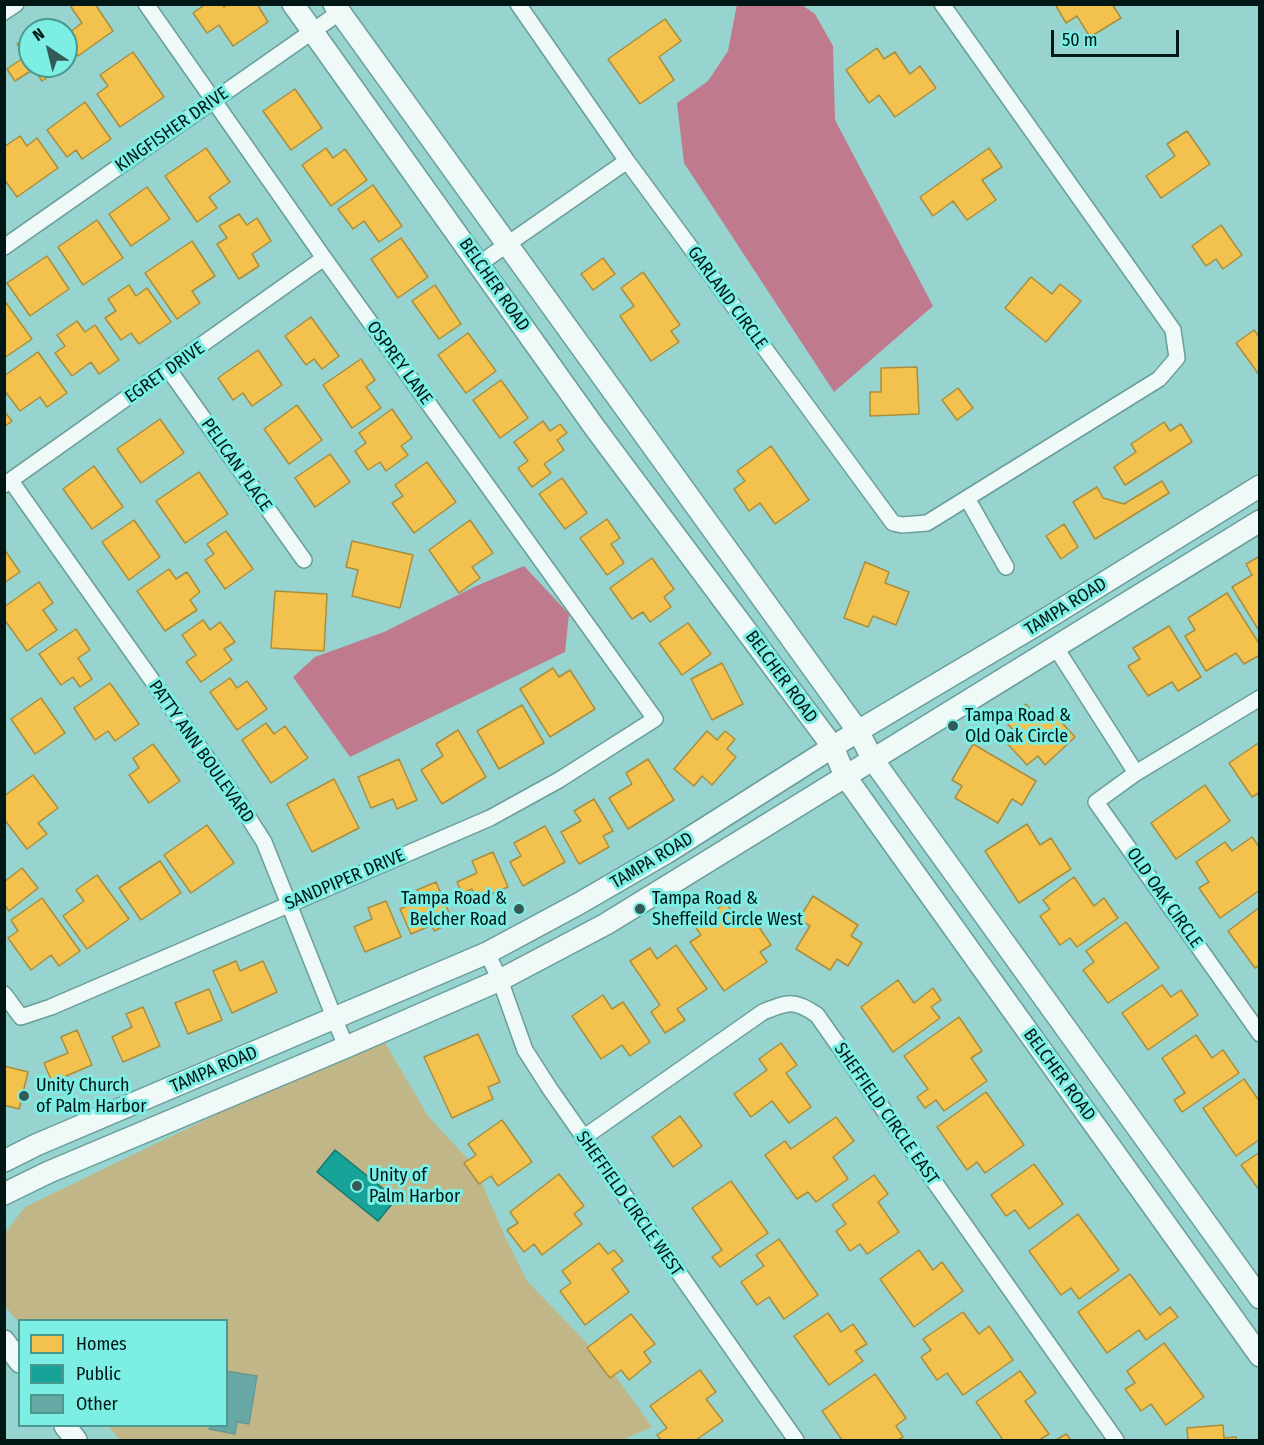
<!DOCTYPE html>
<html>
<head>
<meta charset="utf-8">
<style>
  body { margin:0 }
  #map { position:relative; width:1264px; height:1445px; overflow:hidden; background:#97d4cf; font-family:"Fira Sans Condensed",sans-serif }
  canvas { display:block }
  .frame { position:absolute; inset:0; border:6px solid #001715; pointer-events:none }
  .legend { position:absolute; left:18px; top:1319px; width:210px; height:108px; box-sizing:border-box; background:#7deee4; border:2px solid #4b9891; margin:0; padding:8px 10px; list-style:none; font-size:18px; color:#001715 }
  .legend li { display:flex; align-items:center; gap:12px; height:30px }
  .legend b { width:30px; border:2px solid #4b9891 }
  .north { position:absolute; left:18px; top:18px; width:60px; height:60px; box-sizing:border-box; background:#7deee4; border:2px solid #4b9891; border-radius:50%; rotate:325deg; font-size:16px; font-weight:700; line-height:24px; text-align:center; color:#001715 }
  .north::after { content:''; display:block; margin:auto; width:21px; height:27px; background:#355956; clip-path:polygon(50% 0,100% 100%,50% 72%,0 100%) }
  .scale { position:absolute; left:1051px; top:30px; width:128px; height:27px; box-sizing:border-box; border:3px solid #001715; border-top:0; padding-left:8px; font-size:18px; line-height:21px; white-space:nowrap; color:#001715; -webkit-text-stroke:4px #7deee4; paint-order:stroke }
</style>
</head>
<body>
<div id="map">
<canvas width="1264" height="1445"></canvas>
<div class="frame"></div>
<ul class="legend">
<li><b style="height:16px;background:#f2c14e"></b>Homes</li>
<li><b style="height:16px;background:#17a398"></b>Public</li>
<li><b style="height:16px;background:#68a8a4"></b>Other</li>
</ul>
<div class="north">N</div>
<div class="scale">50 m</div>
</div>
<script>
const c = document.querySelector('canvas').getContext('2d');
c.lineJoin = 'round';
function fill(path, color) { c.fillStyle = color; c.fill(path, 'evenodd'); }
function trace(path, color, width, dash) { c.strokeStyle = color; c.lineWidth = width; c.lineCap = dash ? 'butt' : 'round'; c.setLineDash(dash || []); c.stroke(path); }
function label(font, color, halo, rows, align = 'center') {
  c.font = font + ' "Fira Sans Condensed",sans-serif'; c.lineWidth = 6; c.setLineDash([]); c.textBaseline = 'middle'; c.strokeStyle = halo; c.fillStyle = color; for (const [text, x, y, turn = 0] of rows) {
    c.save(); c.translate(x, y); c.rotate((+turn || 0) * Math.PI / 180); c.textAlign = isNaN(turn) ? turn : align; if (halo) c.strokeText(text, 0, 0); c.fillText(text, 0, 0); c.restore();
  }
}
const green = new Path2D(`
  M 384,1041 L 428,1116 L 475,1167 L 505,1237 L 527,1281 L 607,1364 L 652,1427 L 622,1440 L 120,1440 L 108,1426 L 226,1426 L 226,1320 L 20,1320 L 19,1323 L 5,1306 L 5,1233 L 25,1207 L 242,1102 Z`);
const water = new Path2D(`
  M 737,4 L 802,5 L 815,14 L 833,46 L 835,120 L 933,306 L 834,392 L 684,163 L 677,103 L 708,81 L 728,51 Z
  M 524,566 L 569,614 L 565,652 L 350,757 L 293,677 L 315,657 L 384,632 L 476,586 Z`);
const homes = new Path2D(`
  M 74,4 L 95,4 L 113,31 L 78,56 L 66,39 L 66,35 L 82,23 L 71,7 Z
  M 206,4 L 222,4 L 224,7 L 228,4 L 257,4 L 268,22 L 233,46 L 219,25 L 207,33 L 193,13 Z
  M 1055,4 L 1112,4 L 1121,18 L 1090,37 L 1077,16 L 1066,23 Z
  M 665,19 L 681,41 L 659,57 L 674,80 L 640,104 L 608,59 Z
  M 30,36 L 30,66 L 59,66 L 60,69 L 42,81 L 34,69 L 15,81 L 7,69 L 26,56 L 17,44 Z
  M 877,48 L 884,59 L 895,52 L 910,74 L 920,66 L 936,88 L 895,117 L 879,95 L 869,103 L 846,70 Z
  M 133,52 L 164,97 L 120,127 L 97,94 L 108,86 L 100,75 Z
  M 295,89 L 322,128 L 291,150 L 263,111 Z
  M 85,102 L 111,139 L 82,159 L 76,150 L 67,157 L 47,130 Z
  M 1187,131 L 1210,164 L 1161,198 L 1146,176 L 1175,156 L 1167,144 Z
  M 20,136 L 27,146 L 37,138 L 58,168 L 17,197 L 4,179 L 4,147 Z
  M 206,148 L 230,182 L 209,197 L 217,208 L 197,222 L 165,176 Z
  M 326,148 L 333,158 L 345,149 L 367,180 L 331,206 L 302,165 Z
  M 989,148 L 1002,167 L 982,180 L 996,200 L 967,220 L 953,201 L 933,216 L 920,197 Z
  M 373,185 L 402,226 L 379,242 L 364,221 L 353,229 L 338,209 Z
  M 147,187 L 170,219 L 131,246 L 109,214 Z
  M 239,214 L 247,225 L 257,218 L 271,241 L 252,254 L 259,266 L 239,279 L 217,244 L 227,238 L 219,226 Z
  M 97,220 L 123,258 L 83,285 L 58,247 Z
  M 1221,225 L 1242,255 L 1223,269 L 1216,259 L 1206,266 L 1192,246 Z
  M 401,238 L 428,277 L 398,298 L 371,259 Z
  M 192,241 L 215,276 L 192,291 L 200,303 L 177,319 L 145,273 Z
  M 47,256 L 69,289 L 30,316 L 7,283 Z
  M 603,258 L 615,274 L 593,290 L 581,274 Z
  M 643,272 L 680,325 L 671,331 L 679,342 L 651,361 L 620,316 L 634,306 L 621,288 Z
  M 1031,277 L 1052,294 L 1060,284 L 1081,301 L 1046,342 L 1005,308 Z
  M 129,285 L 136,296 L 147,288 L 171,322 L 139,344 L 131,333 L 121,340 L 105,318 L 116,311 L 108,299 Z
  M 435,285 L 461,324 L 439,339 L 412,301 Z
  M 4,300 L 32,339 L 4,358 Z
  M 311,317 L 339,356 L 322,369 L 314,359 L 306,365 L 285,336 Z
  M 77,321 L 85,332 L 95,325 L 119,360 L 99,374 L 91,362 L 72,376 L 55,353 L 65,346 L 57,335 Z
  M 1254,330 L 1260,338 L 1260,376 L 1236,343 Z
  M 468,333 L 496,371 L 466,393 L 438,355 Z
  M 258,350 L 282,385 L 252,406 L 243,393 L 233,400 L 218,378 Z
  M 38,352 L 67,393 L 47,407 L 40,397 L 20,411 L 4,390 L 4,376 Z
  M 361,359 L 375,380 L 366,387 L 381,408 L 352,428 L 323,385 Z
  M 917,367 L 919,414 L 870,416 L 870,392 L 881,392 L 881,368 Z
  M 501,380 L 528,418 L 500,438 L 473,400 Z
  M 958,388 L 973,408 L 957,420 L 942,400 Z
  M 297,405 L 322,440 L 289,464 L 264,429 Z
  M 392,409 L 412,438 L 401,446 L 408,455 L 386,471 L 380,462 L 368,470 L 355,451 L 366,443 L 359,433 Z
  M 4,411 L 12,421 L 4,427 Z
  M 160,419 L 184,453 L 141,483 L 117,449 Z
  M 543,421 L 550,431 L 560,424 L 567,433 L 557,440 L 564,450 L 544,464 L 551,473 L 532,487 L 518,468 L 528,461 L 514,442 Z
  M 1164,422 L 1170,431 L 1181,424 L 1192,442 L 1125,485 L 1114,467 L 1136,452 L 1131,444 Z
  M 771,446 L 809,500 L 775,524 L 760,503 L 749,511 L 734,489 L 745,481 L 737,471 Z
  M 330,454 L 350,482 L 315,507 L 295,478 Z
  M 427,462 L 456,502 L 414,533 L 392,503 L 403,496 L 395,485 Z
  M 94,466 L 123,507 L 92,529 L 63,489 Z
  M 199,472 L 228,514 L 185,543 L 156,501 Z
  M 562,478 L 587,513 L 565,529 L 539,494 Z
  M 1162,481 L 1169,493 L 1095,539 L 1073,502 L 1097,487 L 1103,498 L 1124,504 Z
  M 607,519 L 620,538 L 611,544 L 624,563 L 607,575 L 580,538 Z
  M 134,520 L 160,557 L 129,580 L 102,542 Z
  M 470,520 L 493,553 L 472,567 L 480,578 L 459,593 L 429,550 Z
  M 1064,524 L 1078,547 L 1061,559 L 1046,536 Z
  M 226,531 L 253,569 L 225,589 L 205,560 L 214,554 L 207,544 Z
  M 352,541 L 413,555 L 400,608 L 352,596 L 358,570 L 346,567 Z
  M 4,549 L 20,572 L 4,583 Z
  M 1260,556 L 1260,628 L 1258,629 L 1232,587 L 1252,575 L 1246,564 Z
  M 652,558 L 674,589 L 664,597 L 671,607 L 650,622 L 643,612 L 632,619 L 610,588 Z
  M 865,562 L 889,572 L 885,583 L 909,592 L 896,625 L 873,616 L 868,627 L 844,618 Z
  M 169,569 L 176,579 L 187,572 L 200,592 L 190,600 L 197,610 L 165,631 L 137,591 Z
  M 39,582 L 53,603 L 43,610 L 57,630 L 27,651 L 4,619 L 4,607 Z
  M 275,591 L 327,594 L 324,651 L 271,648 Z
  M 1227,593 L 1260,645 L 1260,655 L 1244,664 L 1236,653 L 1206,671 L 1185,636 L 1195,630 L 1188,618 Z
  M 203,620 L 210,630 L 220,622 L 235,642 L 224,649 L 232,660 L 201,682 L 186,662 L 196,655 L 182,635 Z
  M 688,623 L 711,654 L 682,675 L 659,643 Z
  M 1169,626 L 1201,677 L 1178,691 L 1172,682 L 1148,696 L 1128,666 L 1140,659 L 1133,648 Z
  M 76,629 L 90,650 L 78,658 L 92,679 L 80,687 L 73,677 L 61,685 L 39,654 Z
  M 722,663 L 743,704 L 712,720 L 691,679 Z
  M 553,668 L 559,677 L 570,670 L 595,709 L 550,737 L 520,689 Z
  M 230,678 L 237,688 L 247,681 L 267,709 L 237,730 L 210,692 Z
  M 110,683 L 139,724 L 115,741 L 108,731 L 95,740 L 74,708 Z
  M 41,698 L 65,733 L 35,754 L 11,719 Z
  M 1026,704 L 1041,721 L 1052,712 L 1075,737 L 1045,765 L 1038,756 L 1027,765 L 1004,740 L 1014,731 L 1006,722 Z
  M 522,705 L 544,743 L 499,769 L 477,731 Z
  M 266,723 L 274,734 L 285,726 L 308,758 L 271,783 L 242,740 Z
  M 458,730 L 486,777 L 442,804 L 421,770 L 443,756 L 436,744 Z
  M 707,731 L 717,740 L 725,731 L 735,739 L 727,749 L 736,757 L 712,785 L 702,776 L 694,786 L 674,769 Z
  M 1260,742 L 1260,792 L 1252,797 L 1229,763 Z
  M 153,744 L 180,781 L 149,803 L 129,775 L 139,768 L 133,758 Z
  M 973,744 L 1036,781 L 1022,805 L 1012,799 L 998,823 L 955,798 L 962,786 L 952,780 Z
  M 399,759 L 417,800 L 397,809 L 393,799 L 371,808 L 358,777 Z
  M 648,759 L 674,800 L 628,829 L 609,798 L 632,784 L 626,773 Z
  M 33,775 L 58,808 L 38,823 L 47,834 L 27,849 L 4,819 L 4,796 Z
  M 334,779 L 359,828 L 312,852 L 287,804 Z
  M 1205,785 L 1230,821 L 1176,859 L 1151,823 Z
  M 594,799 L 613,831 L 603,836 L 609,847 L 579,864 L 561,832 L 581,821 L 574,811 Z
  M 1027,824 L 1040,845 L 1051,838 L 1071,869 L 1019,903 L 985,851 Z
  M 207,825 L 234,863 L 191,893 L 164,855 Z
  M 545,826 L 565,862 L 523,886 L 510,862 L 521,856 L 514,843 Z
  M 1252,837 L 1260,848 L 1260,890 L 1220,918 L 1199,888 L 1209,882 L 1196,862 L 1225,842 L 1232,851 Z
  M 493,852 L 508,887 L 477,900 L 472,889 L 462,893 L 457,882 L 477,873 L 472,861 Z
  M 160,861 L 181,893 L 141,920 L 119,888 Z
  M 22,868 L 38,888 L 9,911 L 4,904 L 4,882 Z
  M 97,875 L 129,919 L 87,949 L 63,916 L 84,901 L 76,890 Z
  M 1074,877 L 1094,906 L 1104,898 L 1118,918 L 1077,947 L 1070,938 L 1060,945 L 1040,916 L 1050,909 L 1043,900 Z
  M 436,882 L 453,922 L 434,931 L 432,925 L 411,934 L 400,909 L 421,900 L 417,890 Z
  M 813,896 L 858,925 L 851,936 L 862,943 L 848,966 L 837,959 L 830,970 L 796,949 L 810,926 L 799,919 Z
  M 42,898 L 80,951 L 59,966 L 51,955 L 31,970 L 8,938 L 18,931 L 11,920 Z
  M 386,901 L 401,937 L 365,952 L 354,927 L 372,919 L 368,908 Z
  M 726,903 L 740,923 L 751,915 L 771,945 L 760,952 L 767,962 L 724,991 L 690,942 L 701,935 L 694,925 Z
  M 1260,907 L 1260,965 L 1255,968 L 1228,931 Z
  M 1126,922 L 1159,968 L 1108,1003 L 1083,970 L 1094,962 L 1086,951 Z
  M 676,945 L 707,989 L 677,1009 L 685,1020 L 665,1033 L 651,1012 L 660,1005 L 630,961 L 650,948 L 657,959 Z
  M 236,961 L 240,971 L 263,961 L 277,992 L 232,1013 L 213,971 Z
  M 898,980 L 914,1003 L 933,988 L 941,1000 L 931,1007 L 940,1018 L 893,1052 L 861,1007 Z
  M 1162,985 L 1171,997 L 1181,990 L 1198,1015 L 1148,1050 L 1122,1013 Z
  M 209,989 L 222,1020 L 188,1034 L 175,1003 Z
  M 603,995 L 612,1009 L 623,1002 L 650,1042 L 630,1056 L 622,1045 L 601,1059 L 572,1016 Z
  M 143,1007 L 160,1046 L 123,1062 L 112,1037 L 132,1027 L 126,1014 Z
  M 959,1017 L 982,1051 L 971,1058 L 987,1081 L 944,1111 L 936,1100 L 925,1108 L 917,1097 L 928,1089 L 904,1056 Z
  M 77,1030 L 92,1065 L 52,1082 L 44,1063 L 68,1053 L 61,1037 Z
  M 478,1034 L 500,1082 L 488,1087 L 493,1099 L 452,1118 L 424,1057 Z
  M 1196,1035 L 1212,1058 L 1223,1050 L 1239,1073 L 1182,1112 L 1174,1100 L 1185,1093 L 1162,1058 Z
  M 781,1043 L 797,1065 L 786,1073 L 811,1107 L 789,1123 L 772,1101 L 751,1117 L 734,1094 L 767,1070 L 759,1059 Z
  M 4,1066 L 28,1072 L 19,1109 L 4,1105 Z
  M 1244,1079 L 1260,1102 L 1260,1139 L 1236,1156 L 1203,1108 Z
  M 986,1092 L 1024,1145 L 985,1173 L 977,1162 L 967,1170 L 937,1127 Z
  M 680,1116 L 702,1146 L 673,1167 L 652,1137 Z
  M 836,1117 L 854,1141 L 833,1157 L 848,1179 L 816,1202 L 808,1192 L 797,1199 L 765,1155 L 785,1141 L 791,1149 Z
  M 502,1120 L 532,1162 L 498,1186 L 491,1176 L 479,1184 L 464,1163 L 476,1155 L 468,1144 Z
  M 1260,1152 L 1260,1191 L 1241,1165 Z
  M 1034,1164 L 1063,1204 L 1029,1229 L 1015,1210 L 1006,1216 L 991,1195 Z
  M 559,1174 L 584,1206 L 574,1214 L 582,1224 L 542,1255 L 534,1244 L 524,1252 L 507,1230 L 518,1223 L 510,1212 Z
  M 874,1175 L 888,1194 L 878,1202 L 899,1232 L 867,1254 L 860,1244 L 850,1251 L 836,1231 L 846,1224 L 832,1205 Z
  M 731,1181 L 768,1233 L 720,1267 L 712,1257 L 722,1250 L 692,1208 Z
  M 1078,1214 L 1119,1270 L 1079,1299 L 1071,1288 L 1061,1295 L 1029,1251 Z
  M 779,1239 L 818,1295 L 784,1319 L 769,1297 L 757,1305 L 741,1282 L 764,1266 L 756,1255 Z
  M 599,1243 L 608,1254 L 614,1250 L 623,1261 L 612,1269 L 629,1292 L 585,1325 L 560,1291 L 571,1283 L 562,1271 Z
  M 919,1250 L 933,1270 L 942,1262 L 963,1291 L 914,1327 L 880,1279 Z
  M 1130,1274 L 1160,1315 L 1170,1307 L 1178,1317 L 1146,1340 L 1139,1330 L 1107,1353 L 1078,1312 Z
  M 963,1312 L 979,1334 L 989,1326 L 1013,1360 L 963,1395 L 947,1373 L 937,1380 L 921,1357 L 931,1350 L 923,1339 Z
  M 828,1313 L 841,1332 L 853,1324 L 867,1344 L 855,1351 L 863,1361 L 829,1385 L 794,1336 Z
  M 631,1314 L 655,1344 L 644,1352 L 651,1362 L 629,1380 L 621,1370 L 610,1378 L 587,1348 Z
  M 1164,1343 L 1204,1397 L 1166,1425 L 1151,1404 L 1141,1411 L 1125,1389 L 1135,1383 L 1127,1371 Z
  M 700,1370 L 716,1392 L 706,1399 L 723,1421 L 696,1440 L 661,1440 L 657,1435 L 667,1428 L 650,1406 Z
  M 1020,1371 L 1036,1393 L 1025,1401 L 1049,1434 L 1039,1440 L 1003,1440 L 976,1402 Z
  M 875,1374 L 906,1418 L 896,1426 L 903,1437 L 898,1440 L 842,1440 L 822,1411 Z
  M 1223,1425 L 1224,1438 L 1236,1437 L 1236,1440 L 1188,1440 L 1187,1428 Z
  M 1066,1434 L 1071,1440 L 1056,1440 Z`);
const public = new Path2D(`
  M 335,1150 L 396,1199 L 378,1221 L 317,1172 Z`);
const building = new Path2D(`
  M 226,1371 L 257,1376 L 249,1424 L 237,1422 L 235,1434 L 209,1429 L 210,1426 L 226,1426 Z`);
const street = new Path2D(`
  M 518,4 L 627,161 L 893,523 L 902,525 L 927,523 L 1159,379 L 1177,358 L 1173,330 L 942,4
  M 4,12 L 16,4
  M 4,247 L 340,12
  M 479,264 L 627,161
  M 169,370 L 304,560
  M 11,481 L 241,806 L 264,842 L 346,1047
  M 4,485 L 324,258
  M 968,500 L 1006,567
  M 1056,648 L 1136,773
  M 1260,698 L 1136,773 L 1096,802 L 1260,1034
  M 487,953 L 500,980 L 525,1050 L 550,1089 L 796,1440
  M 4,994 L 21,1017 L 51,1007 L 490,818 L 559,780 L 655,719 L 324,258 L 146,4
  M 583,1138 L 763,1012 C 788,1002 794,999 817,1015 L 1116,1440`);
const secondary = new Path2D(`
  M 293,4 L 595,428 L 833,747 L 845,776 L 1260,1356
  M 334,4 L 858,731 L 873,760 L 1260,1298
  M 4,1161 L 36,1145 L 487,953 L 580,903 L 666,853 L 858,731 L 1038,624 L 1260,486
  M 4,1194 L 49,1172 L 346,1047 L 500,980 L 606,924 L 1260,521
  M 4,1341 L 20,1362
  M 65,1426 L 76,1440`);
const markers = [
  [953,726,6,"#355956"],
  [519,909,6,"#355956"],
  [640,909,6,"#355956"],
  [24,1096,6,"#355956"],
  [357,1186,6,"#355956"]
];
const streetNames = [
  ["KINGFISHER DRIVE",172,130,-35],
  ["BELCHER ROAD",494,285,55],
  ["GARLAND CIRCLE",727,298,54],
  ["OSPREY LANE",399,363,54],
  ["EGRET DRIVE",165,373,-35],
  ["PELICAN PLACE",236,465,55],
  ["TAMPA ROAD",1066,607,-32],
  ["BELCHER ROAD",781,677,54],
  ["PATTY ANN BOULEVARD",201,752,55],
  ["TAMPA ROAD",652,861,-31],
  ["SANDPIPER DRIVE",345,880,-23],
  ["OLD OAK CIRCLE",1164,898,55],
  ["TAMPA ROAD",214,1070,-23],
  ["BELCHER ROAD",1059,1075,54],
  ["SHEFFIELD CIRCLE EAST",886,1114,55],
  ["SHEFFIELD CIRCLE WEST",629,1204,55]
];
const poiNames = [
  ["Tampa Road &",965,716],
  ["Old Oak Circle",965,737],
  ["Tampa Road &",507,899,"right"],
  ["Belcher Road",507,920,"right"],
  ["Tampa Road &",652,899],
  ["Sheffeild Circle West",652,920],
  ["Unity Church",36,1086],
  ["of Palm Harbor",36,1107],
  ["Unity of",369,1176],
  ["Palm Harbor",369,1197]
];
fill(green, '#c1b688');
fill(water, '#bf7a8e');
fill(homes, '#f2c14e');
trace(homes, '#a98e3d', 1.5);
fill(public, '#17a398');
trace(public, '#107971', 1.5);
fill(building, '#68a8a4');
trace(building, '#6a9894', 1.5);
trace(street, '#699e9a', 18);
trace(secondary, '#699e9a', 24);
trace(street, '#eff9f8', 15);
trace(secondary, '#eff9f8', 21);
for (const [x, y, r, color] of markers) { const dot = new Path2D(); dot.arc(x, y, r, 0, 2 * Math.PI); c.fillStyle = color; c.fill(dot); trace(dot, '#7deee4', 2); }
label('18px', '#001715', '#7deee4', streetNames);
label('18px', '#001715', '#7deee4', poiNames, 'left');
</script>
</body>
</html>
